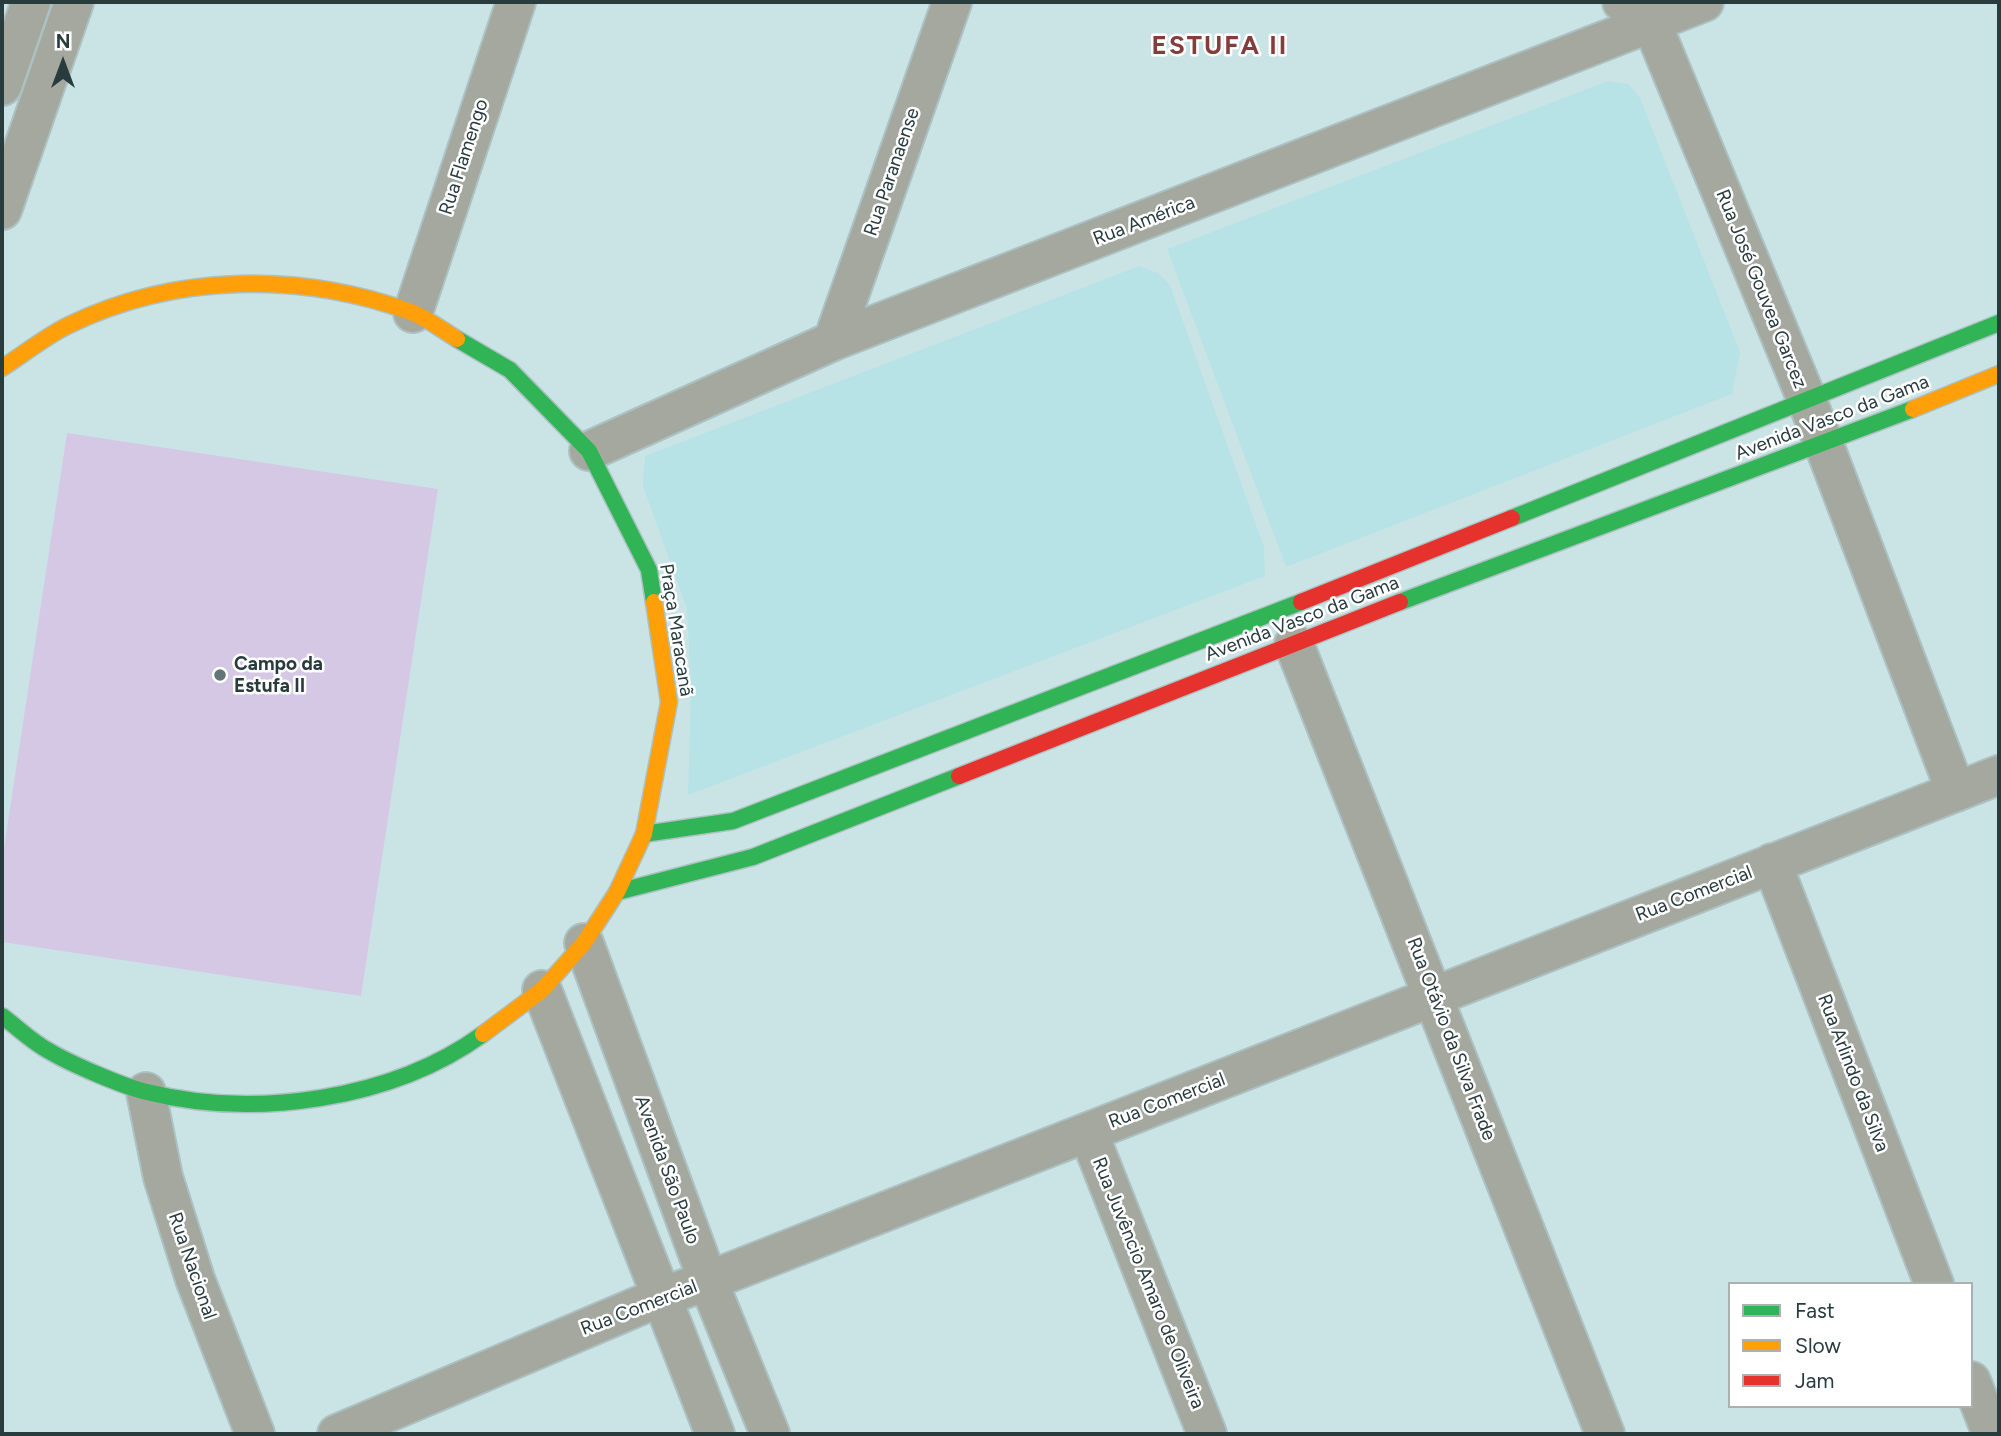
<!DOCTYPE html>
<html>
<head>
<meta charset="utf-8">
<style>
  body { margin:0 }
  #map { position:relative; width:2001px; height:1436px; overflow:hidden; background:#cae4e6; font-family:Figtree,sans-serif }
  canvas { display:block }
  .frame { position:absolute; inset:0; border:4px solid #283b3d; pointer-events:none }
  .legend { position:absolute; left:1728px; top:1282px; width:245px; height:126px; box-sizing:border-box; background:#fff; border:2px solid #a9b1b1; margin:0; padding:9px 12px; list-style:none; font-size:21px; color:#283b3d }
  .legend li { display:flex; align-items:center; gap:14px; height:35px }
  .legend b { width:35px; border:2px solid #a9b1b1 }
  .north { position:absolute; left:28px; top:28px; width:70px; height:70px; -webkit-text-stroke:5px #fff; paint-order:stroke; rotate:0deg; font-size:19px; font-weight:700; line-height:28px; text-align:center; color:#283b3d }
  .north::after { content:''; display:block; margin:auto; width:24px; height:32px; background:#283b3d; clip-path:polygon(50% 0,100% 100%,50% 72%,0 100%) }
</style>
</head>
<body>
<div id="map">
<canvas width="2001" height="1436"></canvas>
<div class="frame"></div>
<ul class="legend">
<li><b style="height:9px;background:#30b455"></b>Fast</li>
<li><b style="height:9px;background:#ff9f0a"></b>Slow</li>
<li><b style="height:9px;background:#e5322d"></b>Jam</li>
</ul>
<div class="north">N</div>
</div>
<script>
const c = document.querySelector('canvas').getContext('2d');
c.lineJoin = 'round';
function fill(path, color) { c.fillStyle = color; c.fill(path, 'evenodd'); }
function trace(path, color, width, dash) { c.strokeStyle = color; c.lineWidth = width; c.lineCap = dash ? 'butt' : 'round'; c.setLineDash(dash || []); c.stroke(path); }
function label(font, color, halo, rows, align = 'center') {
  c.font = font + ' Figtree,sans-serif'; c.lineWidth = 5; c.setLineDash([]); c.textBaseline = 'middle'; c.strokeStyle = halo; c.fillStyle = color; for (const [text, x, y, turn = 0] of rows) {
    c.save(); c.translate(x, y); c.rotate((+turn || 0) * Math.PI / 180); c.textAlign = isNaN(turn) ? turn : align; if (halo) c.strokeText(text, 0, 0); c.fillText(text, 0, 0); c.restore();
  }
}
const built = new Path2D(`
  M 1608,81 L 1628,84 L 1640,98 L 1740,352 L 1732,394 L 1286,567 L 1167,249 Z
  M 1139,266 L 1158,273 L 1170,285 L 1264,547 L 1265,576 L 688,795 L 691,689 L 687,609 L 643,486 L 645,456 Z`);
const green = new Path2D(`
  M 67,433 L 438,489 L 361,996 L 2,942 L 2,861 Z`);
const street = new Path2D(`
  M 1622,2 L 1652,24 L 1807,400 L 1956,792
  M 2,86 L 31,2
  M 2,210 L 74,2
  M 413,313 L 516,2
  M 833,341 L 952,2
  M 589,451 L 833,341 L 1704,2
  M 1294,644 L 1605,1434
  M 1772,863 L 1934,1284
  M 584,943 L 708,1281 L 770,1434
  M 542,990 L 715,1434
  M 146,1092 L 163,1177 L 195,1279 L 255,1434
  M 1088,1132 L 1207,1434
  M 1971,1381 L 1992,1434
  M 337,1434 L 660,1297 L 708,1281 L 1999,775`);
const fast = new Path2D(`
  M 457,339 L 510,370 L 589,451 L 649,570 L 654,602
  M 1512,518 L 1999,323
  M 1400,602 L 1913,409
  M 644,834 L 733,821 L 1301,602
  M 617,892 L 753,857 L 959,776
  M 2,1016 C 17,1027 32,1042 49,1051 C 69,1063 124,1087 147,1092 C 255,1119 392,1100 483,1034`);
const slow = new Path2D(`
  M 2,368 C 24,354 46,336 69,325 C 176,273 301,272 411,312 C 427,318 442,330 457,339
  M 1913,409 L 1999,374
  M 483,1034 L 542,990 L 584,943 L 617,892 L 644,834 L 669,702 L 654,602`);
const jam = new Path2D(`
  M 1301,602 L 1512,518
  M 959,776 L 1400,602`);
const markers = [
  [220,675,7,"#617678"]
];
const streetNames = [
  ["Rua Flamengo",464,157,-72],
  ["Rua Paranaense",892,172,-71],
  ["Rua América",1144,221,-21],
  ["Rua José Gouvea Garcez",1761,289,68],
  ["Avenida Vasco da Gama",1832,418,-21],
  ["Avenida Vasco da Gama",1302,619,-21],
  ["Praça Maracanã",676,630,81],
  ["Rua Comercial",1694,894,-21],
  ["Rua Otávio da Silva Frade",1451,1039,69],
  ["Rua Arlindo da Silva",1853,1073,69],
  ["Rua Comercial",1167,1101,-21],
  ["Avenida São Paulo",667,1170,70],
  ["Rua Nacional",192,1266,71],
  ["Rua Juvêncio Amaro de Oliveira",1148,1283,68],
  ["Rua Comercial",639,1308,-21]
];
const poiNames = [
  ["Campo da",234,664],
  ["Estufa II",234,686]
];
const districtNames = [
  ["ESTUFA II",1220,46]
];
fill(built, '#b7e3e7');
fill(green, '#d5c8e5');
trace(street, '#acc1c2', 42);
trace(fast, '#acc1c2', 19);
trace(slow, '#acc1c2', 19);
trace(jam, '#acc1c2', 19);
trace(street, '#a4a89f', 38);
trace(fast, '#30b455', 16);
trace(slow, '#ff9f0a', 16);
trace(jam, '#e5322d', 16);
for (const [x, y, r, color] of markers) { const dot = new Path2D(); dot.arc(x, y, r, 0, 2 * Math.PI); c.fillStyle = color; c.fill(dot); trace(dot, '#fff', 2.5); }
label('19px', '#283b3d', '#fff', streetNames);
label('bold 19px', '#283b3d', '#fff', poiNames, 'left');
c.letterSpacing = '2px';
label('bold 26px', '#853d3c', '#fff', districtNames);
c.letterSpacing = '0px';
</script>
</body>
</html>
